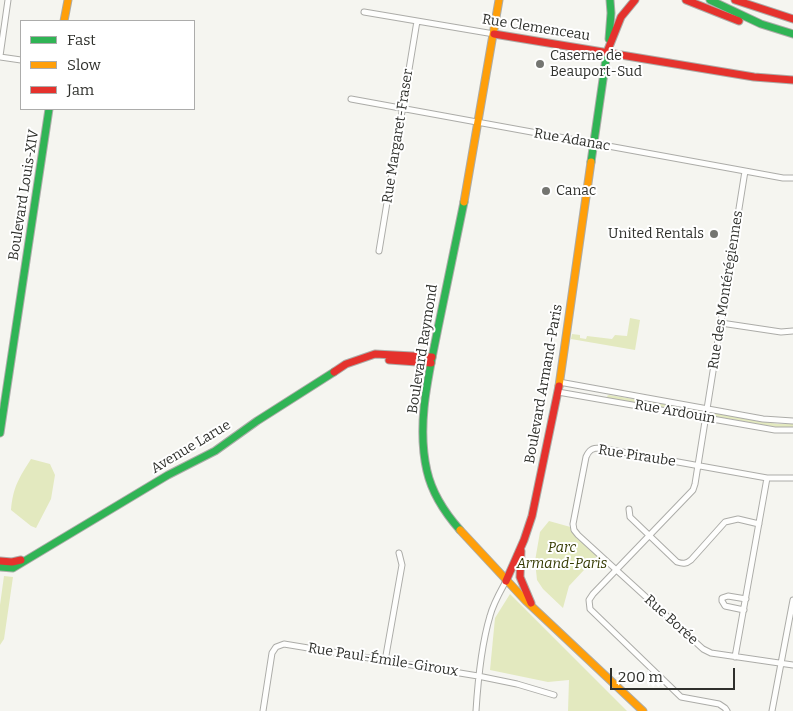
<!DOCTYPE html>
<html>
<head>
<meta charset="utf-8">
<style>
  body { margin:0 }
  #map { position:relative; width:793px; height:711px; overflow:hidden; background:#f5f5f0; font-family:Bitter,serif }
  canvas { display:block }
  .legend { position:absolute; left:20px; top:20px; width:175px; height:90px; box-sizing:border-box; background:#fff; border:1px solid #acacab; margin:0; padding:6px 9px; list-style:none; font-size:15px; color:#2f302c }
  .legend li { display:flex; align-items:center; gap:10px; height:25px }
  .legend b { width:25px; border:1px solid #acacab }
  .scale { position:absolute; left:610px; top:668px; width:125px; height:22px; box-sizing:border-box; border:2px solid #2f302c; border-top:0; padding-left:6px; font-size:15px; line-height:18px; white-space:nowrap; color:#2f302c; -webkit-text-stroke:4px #fff; paint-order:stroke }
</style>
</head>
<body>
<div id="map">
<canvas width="793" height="711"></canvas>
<ul class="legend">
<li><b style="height:6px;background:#30b455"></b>Fast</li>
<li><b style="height:6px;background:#ff9f0a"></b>Slow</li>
<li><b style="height:6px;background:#e5322d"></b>Jam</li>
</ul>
<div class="scale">200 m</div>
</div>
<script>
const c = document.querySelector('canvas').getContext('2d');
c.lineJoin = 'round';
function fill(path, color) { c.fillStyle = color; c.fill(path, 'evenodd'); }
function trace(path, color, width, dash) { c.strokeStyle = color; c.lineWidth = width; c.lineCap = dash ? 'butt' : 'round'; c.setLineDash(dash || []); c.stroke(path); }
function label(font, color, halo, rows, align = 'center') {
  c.font = font + ' Bitter,serif'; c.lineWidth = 4; c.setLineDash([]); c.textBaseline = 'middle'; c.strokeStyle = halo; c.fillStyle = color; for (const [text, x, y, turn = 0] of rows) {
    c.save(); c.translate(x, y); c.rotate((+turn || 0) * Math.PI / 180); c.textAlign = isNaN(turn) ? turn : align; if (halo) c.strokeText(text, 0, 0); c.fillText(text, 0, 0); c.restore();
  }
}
const green = new Path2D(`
  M 630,318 L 640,320 L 635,350 L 571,339 L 572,334 L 580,335 L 580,338 L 586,339 L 587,336 L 612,339 L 615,335 L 627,336 Z
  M 609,395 L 701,410 L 702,413 L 701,414 L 608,398 L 607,396 Z
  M 713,413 L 778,424 L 793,424 L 793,427 L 776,427 L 712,416 L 711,414 Z
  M 31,459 L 50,464 L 55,475 L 51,499 L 36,528 L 31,526 L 11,510 C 13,487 19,478 31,459 Z
  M 549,521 L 574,528 L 599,554 L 569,586 L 563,608 L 543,589 L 537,580 L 535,561 L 540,532 Z
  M 4,576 L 13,577 L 4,639 L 0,645 L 0,605 Z
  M 510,594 L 627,711 L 568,711 L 569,680 L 548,682 L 490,670 L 495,618 Z`);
const street = new Path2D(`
  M 364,12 L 494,34
  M 0,56 L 8,0
  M 0,57 L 21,60
  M 351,99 L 745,171 L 783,178 L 793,178
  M 379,251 L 417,21
  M 721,323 L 781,332 L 793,331
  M 559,382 L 763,419 L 793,421
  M 558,392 L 775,430 L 793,430
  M 793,478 L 767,478 L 600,448 C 592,448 589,450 586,457 L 573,524 L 574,530 L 578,535 L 703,649 L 711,653 L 793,665
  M 629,509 L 630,517 L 677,562 C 683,564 686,564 691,560 L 725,522 L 738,519 L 759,524
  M 744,610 L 725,606 L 722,601 L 722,598 L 728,596 L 746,599
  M 735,657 L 767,478
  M 385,661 L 402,565 L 399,553
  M 263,711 L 272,653 L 276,647 L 284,644 L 478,676 L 517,684 L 554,695
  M 476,711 C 478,679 481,646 490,616 C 493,604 500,592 506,581
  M 727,711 L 725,708 L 719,704 L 681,697 L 590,609 L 589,600 L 593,594 L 693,490 L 695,484 L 745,171
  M 772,711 L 793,600`);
const fast = new Path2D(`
  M 710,0 L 761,24 L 793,34
  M 609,39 L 611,13 L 610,0
  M 591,162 L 607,52
  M 0,433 L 49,109
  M 460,530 C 445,513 432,493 427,471 C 416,424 429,374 438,328 C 447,286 455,244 464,202
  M 0,567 L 13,568 L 168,475 L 215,451 L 257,421 L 334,372`);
const slow = new Path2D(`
  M 64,21 L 68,0
  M 464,202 L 499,0
  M 559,386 L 591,162
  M 460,530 L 526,601 L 643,711`);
const jam = new Path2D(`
  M 686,0 L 739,21
  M 735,0 L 793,19
  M 494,34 L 754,77 L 793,80
  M 607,52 L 621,17 L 635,0
  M 389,360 L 431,363
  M 334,372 L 346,364 L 375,354 L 432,357
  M 521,551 L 520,577 L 531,603
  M 0,561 L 12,562 L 21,560
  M 506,581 L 524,540 L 532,516 L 559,386`);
const markers = [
  [540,64,5,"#747571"],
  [546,191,5,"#747571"],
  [714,234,5,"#747571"]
];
const streetNames = [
  ["Rue Clemenceau",536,28,9],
  ["Rue Margaret-Fraser",398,136,-81],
  ["Rue Adanac",572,140,10],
  ["Boulevard Louis-XIV",24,195,-81],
  ["Rue des Montérégiennes",726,290,-81],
  ["Boulevard Raymond",423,349,-81],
  ["Boulevard Armand-Paris",544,384,-80],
  ["Rue Ardouin",675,412,10],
  ["Avenue Larue",191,447,-31],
  ["Rue Piraube",637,456,9],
  ["Rue Borée",671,620,42],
  ["Rue Paul-Émile-Giroux",383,660,9]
];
const poiNames = [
  ["Caserne de",550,56],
  ["Beauport-Sud",550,72],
  ["Canac",556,191],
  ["United Rentals",704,234,"right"]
];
const parkNames = [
  ["Parc",562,548],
  ["Armand-Paris",562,564]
];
fill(green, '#e3e9bf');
trace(street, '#acaca8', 7);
trace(fast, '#acaca8', 9);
trace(slow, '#acaca8', 9);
trace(jam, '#acaca8', 9);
trace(street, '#fefefd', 5);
trace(fast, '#30b455', 7);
trace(slow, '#ff9f0a', 7);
trace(jam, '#e5322d', 7);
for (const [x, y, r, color] of markers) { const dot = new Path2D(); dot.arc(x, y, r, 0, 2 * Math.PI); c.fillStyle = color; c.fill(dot); trace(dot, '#fff', 2); }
label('14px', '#2f302c', '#fff', streetNames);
label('14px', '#2f302c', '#fff', poiNames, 'left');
label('italic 14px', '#343900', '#fff', parkNames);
</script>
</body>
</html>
